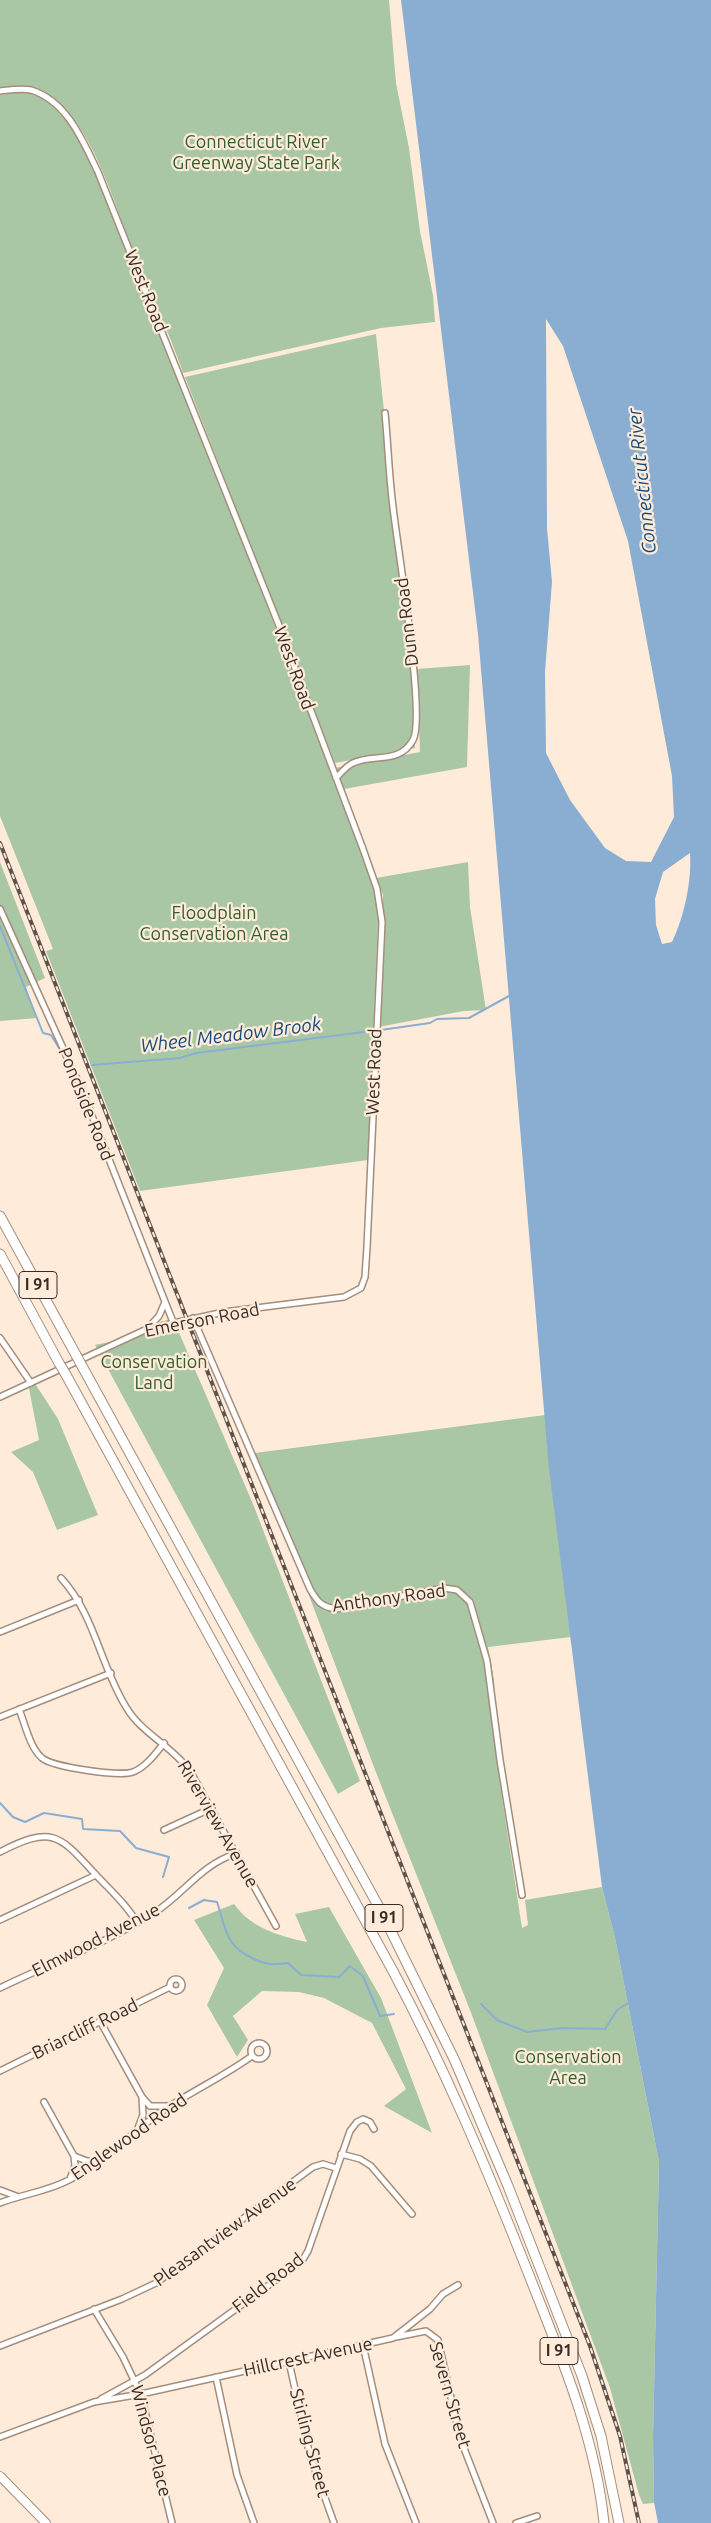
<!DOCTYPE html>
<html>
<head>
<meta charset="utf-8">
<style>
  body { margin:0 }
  canvas { display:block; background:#ffebda }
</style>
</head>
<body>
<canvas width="711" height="2523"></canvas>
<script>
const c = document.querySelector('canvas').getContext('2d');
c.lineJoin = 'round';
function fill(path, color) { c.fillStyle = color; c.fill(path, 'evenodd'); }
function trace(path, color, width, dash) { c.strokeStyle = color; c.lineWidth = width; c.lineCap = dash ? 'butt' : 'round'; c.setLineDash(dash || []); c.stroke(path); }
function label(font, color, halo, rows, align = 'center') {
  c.font = font + ' Ubuntu,sans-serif'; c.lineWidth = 4.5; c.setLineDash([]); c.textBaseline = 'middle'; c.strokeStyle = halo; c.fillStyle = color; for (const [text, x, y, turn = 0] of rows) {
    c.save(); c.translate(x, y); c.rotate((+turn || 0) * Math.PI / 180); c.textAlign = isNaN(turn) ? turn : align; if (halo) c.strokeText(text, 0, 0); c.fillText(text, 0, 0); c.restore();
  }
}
const green = new Path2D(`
  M 0,0 L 389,0 L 396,83 L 409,148 L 420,231 L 433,295 L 435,322 L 381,328 L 183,373 C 169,332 150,293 134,253 C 114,204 93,124 48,94 C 34,84 16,89 0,90 Z
  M 20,92 L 38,94 L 52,103 L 71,126 L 93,164 L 182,385 L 379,896 L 368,1160 L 140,1191 L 46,951 L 53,949 L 0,816 L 0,95 Z
  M 376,334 L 412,682 L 415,748 L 335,763 L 185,377 Z
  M 470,665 L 467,767 L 344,789 L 335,768 L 420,752 L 417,669 Z
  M 0,862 L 45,978 L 26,987 L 37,1018 L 0,1021 Z
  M 468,862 L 470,907 L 486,1010 L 464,1011 L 378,1027 L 383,895 L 376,878 Z
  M 177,1328 L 253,1504 L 360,1781 L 338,1794 L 95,1345 Z
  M 25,1368 L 58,1419 L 98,1515 L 57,1530 L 33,1472 L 11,1452 L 39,1440 Z
  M 545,1415 L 571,1637 L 488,1647 L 494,1680 L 500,1784 L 522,1928 L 528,1925 L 525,1900 L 602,1887 L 615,1938 L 659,2162 L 653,2437 L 654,2503 L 643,2504 L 639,2495 L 610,2388 L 470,2010 L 377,1775 L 255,1453 Z
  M 234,1904 C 251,1928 279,1936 307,1942 L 295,1914 L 329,1907 L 381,1998 L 432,2133 L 384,2106 L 406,2089 L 372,2023 L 324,1998 L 299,1992 L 262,1991 L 233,2016 L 248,2040 L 237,2057 L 207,2005 L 224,1968 L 194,1920 Z`);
const water = new Path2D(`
  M 401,0 L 711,0 L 711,2523 L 658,2523 L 654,2502 L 653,2437 L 659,2162 L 615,1938 L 602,1887 L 549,1469 L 478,634 ZM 546,319 L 563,346 L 628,541 L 672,776 L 674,817 L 651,862 L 626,861 L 605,848 L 570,800 L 546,753 L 545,672 L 552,582 L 547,528 ZM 690,853 C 692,881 684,917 672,942 L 662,944 L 656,925 L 655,899 L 663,872 Z`);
const stream = new Path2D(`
  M 0,926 L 43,1033 L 51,1035 L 64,1056
  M 381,1030 L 430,1023 L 437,1019 L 469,1018 L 509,996
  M 92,1065 L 180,1058 L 196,1053 L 372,1031
  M 0,1803 L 13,1817 L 25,1822 L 44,1813 L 82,1819 L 83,1829 L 120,1831 L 136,1848 L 169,1857 L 163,1877
  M 189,1908 L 204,1900 L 217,1902 C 226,1929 225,1946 254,1959 C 267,1965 273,1965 288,1963 L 301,1975 L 339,1977 L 350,1966 L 363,1976 L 380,2016 L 394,2014
  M 481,2004 L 497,2020 L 527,2032 L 563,2028 L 605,2029 L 617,2010 L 630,2002`);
const minor = new Path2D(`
  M 0,91 C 9,90 22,88 31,90 C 67,101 83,141 98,172 L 278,623 L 363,849 L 377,889 L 382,922 L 367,1247 L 365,1277 L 361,1288 L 344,1297 L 224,1312 L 147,1329 L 0,1397
  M 336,778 C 341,773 346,766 353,763 C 374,753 399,765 413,740 C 426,717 397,544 393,507 C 389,476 388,444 385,413
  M 0,909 L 81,1088 L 173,1322
  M 193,1318 L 310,1589 C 317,1601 321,1607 336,1609 L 444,1588 L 457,1590 L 470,1602 L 487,1661 L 500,1760 L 522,1895
  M 148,1328 L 159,1316 L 165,1302
  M 0,1338 L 31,1383
  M 61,1578 C 95,1615 100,1665 126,1707 C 141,1733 172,1746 190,1771 L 276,1926
  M 0,1632 L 79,1600
  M 19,1709 C 25,1724 30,1748 42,1758 C 52,1767 120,1777 133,1772 C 146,1767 156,1753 164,1743
  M 0,1717 L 111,1673
  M 164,1830 L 212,1808
  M 0,1852 C 54,1824 60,1836 97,1876 C 111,1891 127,1905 137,1923
  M 0,1920 L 96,1875
  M170 1985a6 6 0 1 1 12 0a6 6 0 1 1-12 0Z
  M 0,1988 C 51,1963 107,1943 154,1913 C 186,1892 199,1866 237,1853
  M 100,2021 L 142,2097 L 150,2106 L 169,2106
  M251 2051a8 8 0 1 1 16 0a8 8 0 1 1-16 0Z
  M 0,2071 L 170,1987
  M 44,2102 L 74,2156 L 87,2161 L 98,2161
  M 138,2128 L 143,2115 L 142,2098
  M 341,2154 L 360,2159 L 371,2166 L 412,2214
  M 70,2179 L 75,2166 L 74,2156
  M 0,2190 L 16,2196
  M 0,2203 C 23,2194 46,2192 69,2180 C 104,2162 129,2135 161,2112 C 190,2092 223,2077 252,2056
  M 94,2309 L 123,2357 L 141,2395 L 172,2523
  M 396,2337 L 426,2331 L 438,2340 L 460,2438 L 493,2523
  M 363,2345 L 385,2444 L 416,2523
  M 0,2346 L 122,2299 L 156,2283 L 313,2167 L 323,2164 L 336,2168
  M 289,2362 L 310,2456 L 334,2523
  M 216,2377 L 237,2475 L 254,2523
  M 101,2399 L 145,2375 L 302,2261 L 308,2251 L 350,2131 L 357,2122 L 363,2119 L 370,2122 L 374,2129
  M 0,2437 L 94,2402 L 141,2394 L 393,2338 L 430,2309 L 443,2294 L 458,2285
  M 516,2523 L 537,2516`);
const primary = new Path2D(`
  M 0,2476 L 46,2523`);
const motorway = new Path2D(`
  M 0,1216 L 76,1355
  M 0,1254 L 59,1363
  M 82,1366 L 381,1911 L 455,2061 L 508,2186 L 582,2376 L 601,2436 L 619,2523
  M 65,1373 L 394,1973 C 445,2069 487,2169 527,2270 C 559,2352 595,2434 604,2523`);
const rail = new Path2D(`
  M 0,843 L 590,2346 L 620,2436 L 639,2523`);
const motorwayBridge = new Path2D(`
  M 76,1355 L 82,1366
  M 59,1363 L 65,1373`);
const shields = [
  [38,1285,38],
  [384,1918,38],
  [559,2351,38]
];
const shieldNames = [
  ["I 91",38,1285],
  ["I 91",384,1918],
  ["I 91",559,2351]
];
const parkNames = [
  ["Connecticut River",256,142],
  ["Greenway State Park",256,163],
  ["Floodplain",214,913],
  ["Conservation Area",214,934],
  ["Conservation",154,1362],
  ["Land",154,1383],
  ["Conservation",568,2057],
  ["Area",568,2078]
];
const streetNames = [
  ["West Road",146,291,68],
  ["Dunn Road",407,622,-97],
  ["West Road",294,668,70],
  ["West Road",374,1072,-88],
  ["Pondside Road",86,1104,68],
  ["Emerson Road",202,1320,-11],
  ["Anthony Road",389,1598,-8],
  ["Riverview Avenue",218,1824,60],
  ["Elmwood Avenue",96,1940,-27],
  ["Briarcliff Road",85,2029,-26],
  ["Englewood Road",129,2137,-35],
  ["Pleasantview Avenue",225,2232,-36],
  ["Field Road",268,2283,-38],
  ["Hillcrest Avenue",308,2357,-12],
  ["Severn Street",450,2395,74],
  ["Windsor Place",151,2441,75],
  ["Stirling Street",310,2443,75]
];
const waterNames = [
  ["Connecticut River",642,481,-96],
  ["Wheel Meadow Brook",231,1035,-7]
];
fill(green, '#a9c7a4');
fill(water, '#89aed2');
trace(stream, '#89aed2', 2);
trace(minor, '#a48d7a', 8);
trace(primary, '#a48d7a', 10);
trace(motorway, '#a48d7a', 11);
trace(minor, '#fff', 5);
trace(primary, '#fff', 8);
trace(motorway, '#fff', 9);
trace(rail, '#5e524a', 4);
trace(rail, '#ffebda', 2, [5.5]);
trace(motorwayBridge, '#a48d7a', 11, []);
trace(motorwayBridge, '#fff', 9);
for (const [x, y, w] of shields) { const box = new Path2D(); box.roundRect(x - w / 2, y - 13.5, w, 27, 4); c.fillStyle = '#ffebda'; c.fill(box); trace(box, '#372d26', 1); }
label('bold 16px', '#372d26', null, shieldNames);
label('18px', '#305e28', '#ffebda', parkNames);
label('18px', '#372d26', '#ffebda', streetNames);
label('italic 19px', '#154b7a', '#ffebda', waterNames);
</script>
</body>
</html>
